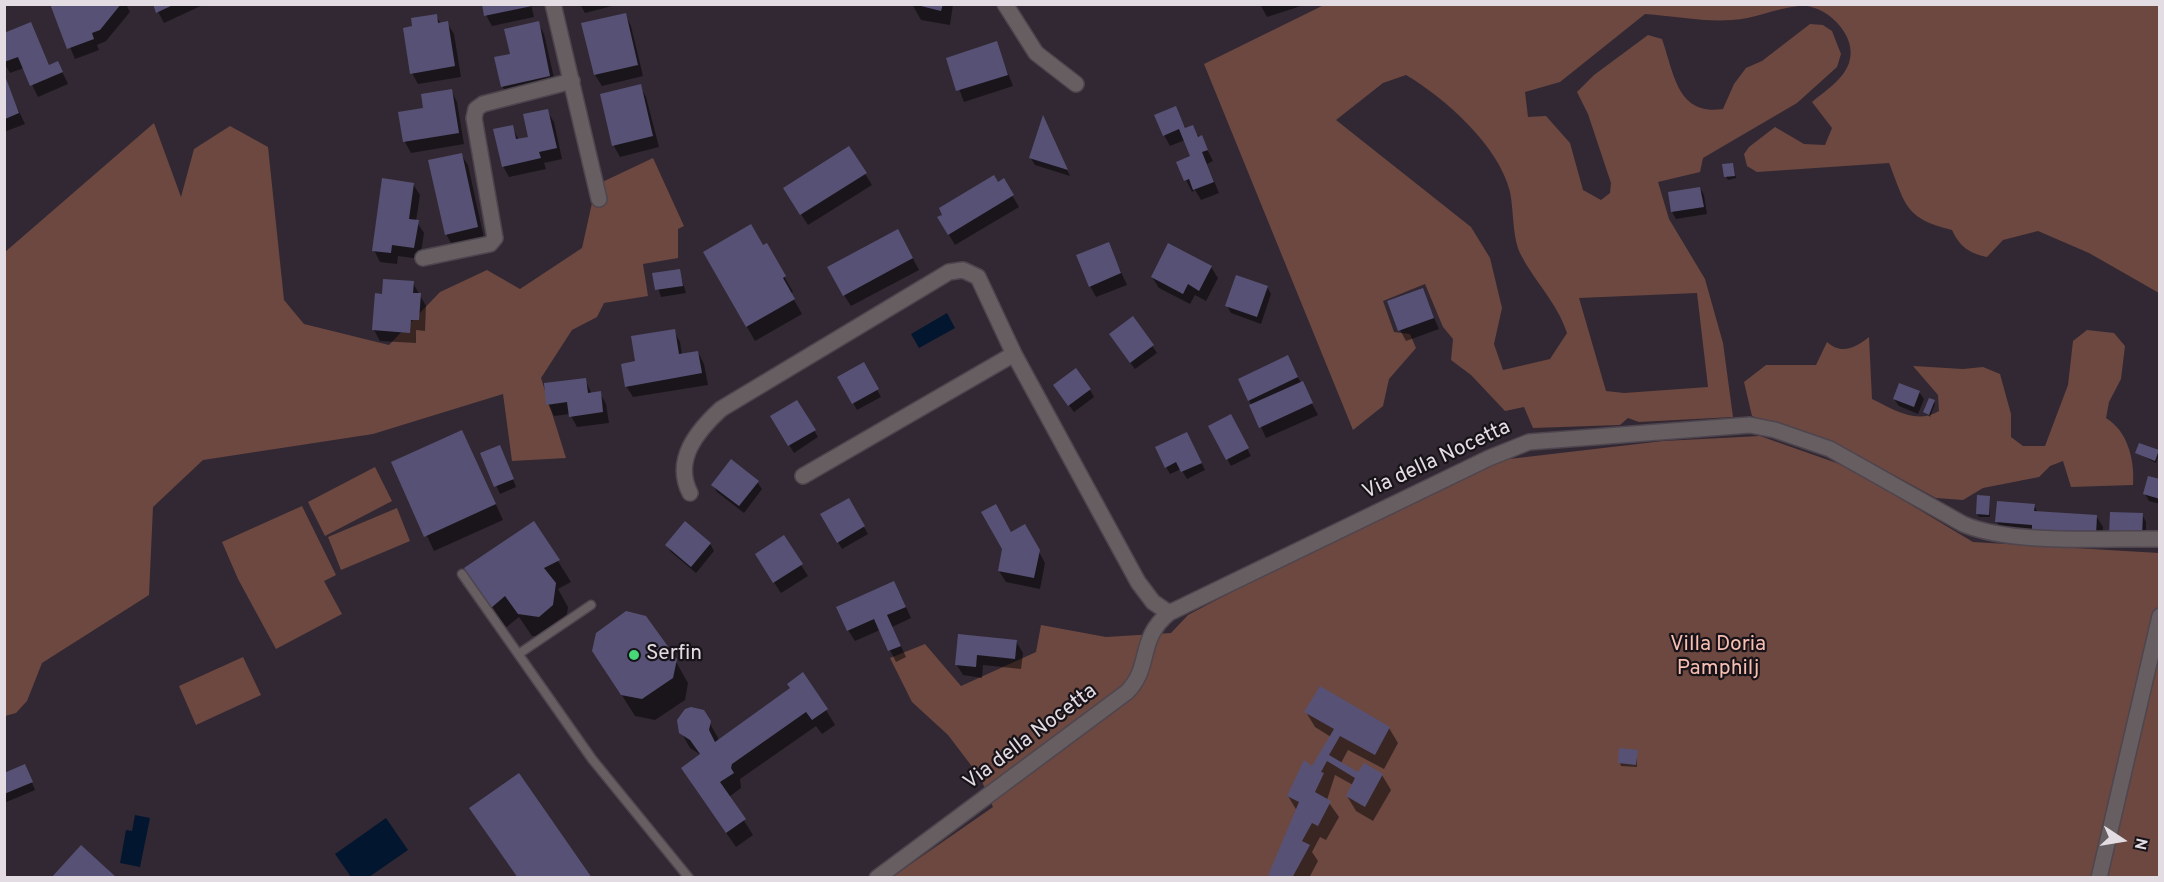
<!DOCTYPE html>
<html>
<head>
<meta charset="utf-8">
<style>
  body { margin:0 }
  #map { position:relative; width:2164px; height:882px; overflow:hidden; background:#322833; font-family:Overpass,sans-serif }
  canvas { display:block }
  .frame { position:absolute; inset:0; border:6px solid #e3dce3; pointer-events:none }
  .north { position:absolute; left:2092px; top:810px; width:60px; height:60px; -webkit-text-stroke:4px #171318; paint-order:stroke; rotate:102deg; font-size:16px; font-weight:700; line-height:24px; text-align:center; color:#e3dce3 }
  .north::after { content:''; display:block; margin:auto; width:21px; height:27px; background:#e3dce3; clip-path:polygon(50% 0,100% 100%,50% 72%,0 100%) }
</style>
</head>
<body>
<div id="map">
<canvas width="2164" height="882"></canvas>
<div class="frame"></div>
<div class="north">N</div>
</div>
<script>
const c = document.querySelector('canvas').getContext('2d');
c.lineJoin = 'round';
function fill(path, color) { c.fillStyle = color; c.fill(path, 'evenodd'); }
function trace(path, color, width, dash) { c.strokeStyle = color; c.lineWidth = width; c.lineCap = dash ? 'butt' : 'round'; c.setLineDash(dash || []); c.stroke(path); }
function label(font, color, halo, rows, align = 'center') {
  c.font = font + ' Overpass,sans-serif'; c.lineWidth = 4.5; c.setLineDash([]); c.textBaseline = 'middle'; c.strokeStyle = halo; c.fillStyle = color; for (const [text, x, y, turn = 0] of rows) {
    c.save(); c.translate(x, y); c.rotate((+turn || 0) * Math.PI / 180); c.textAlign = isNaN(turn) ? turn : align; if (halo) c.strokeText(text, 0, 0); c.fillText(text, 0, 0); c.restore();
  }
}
const green = new Path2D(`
  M 1324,5 L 2159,5 L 2159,293 L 2089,253 L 2038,231 L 2003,240 L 1987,257 C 1969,253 1960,247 1952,230 C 1904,218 1906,205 1889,163 L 1757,172 L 1747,166 L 1744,154 L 1749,147 L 1775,127 L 1804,144 L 1825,145 L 1832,128 L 1812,102 C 1825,91 1843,80 1849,63 C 1859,36 1825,3 1799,6 C 1776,8 1754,19 1732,20 C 1704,22 1673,16 1645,14 L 1560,82 L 1525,92 L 1528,117 L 1546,116 L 1570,143 L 1583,190 L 1601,200 L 1610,193 L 1611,183 L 1588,114 L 1577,92 L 1594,75 L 1648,35 L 1662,39 C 1674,73 1677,116 1723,109 L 1734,84 L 1746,68 L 1762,61 L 1810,24 L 1823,25 L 1832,31 L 1841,54 L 1837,67 L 1797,103 L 1703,158 L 1700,172 L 1658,182 L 1669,219 L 1705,279 L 1723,343 L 1733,417 L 1639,422 L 1628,418 L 1620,425 L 1533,428 L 1524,407 L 1505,411 L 1471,375 L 1451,360 L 1453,339 L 1443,327 L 1425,284 L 1383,301 L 1394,332 L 1410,334 L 1416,348 L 1389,379 L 1383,406 L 1353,430 L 1204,64 ZM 1406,75 C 1445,98 1499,146 1510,192 C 1514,211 1512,238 1521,255 C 1535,282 1558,304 1567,333 L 1550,359 L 1503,370 L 1494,344 L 1502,308 L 1490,258 L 1471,227 L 1336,120 L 1383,83 ZM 1697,293 L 1708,387 L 1624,393 L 1606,391 L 1579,298 Z
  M 154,123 L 181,197 L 194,149 L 230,126 L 268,147 L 284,300 L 304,324 L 389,345 L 440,292 L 487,270 L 520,289 L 582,248 L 596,185 L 653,158 L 684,226 L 678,229 L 678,258 L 643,264 L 648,296 L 604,303 L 597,317 L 572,330 L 541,378 L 566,458 L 512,461 L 503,394 L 373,434 L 203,460 L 153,507 L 149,595 L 42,663 L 27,701 L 16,713 L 5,716 L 5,252 Z
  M 2087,330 L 2114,333 L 2125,346 L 2121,379 L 2109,402 L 2106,418 C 2128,431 2135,461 2133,485 L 2071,487 L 2063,461 L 2050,466 L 2039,477 L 1983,488 L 1963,500 L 1936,498 L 1857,455 L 1752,416 L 1744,382 L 1766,365 L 1816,365 L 1827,342 C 1842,355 1855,348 1869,337 L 1872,399 C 1893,409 1916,425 1939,411 L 1938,395 L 1913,366 L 1963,369 L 1983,367 L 2000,374 L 2011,414 L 2011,437 L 2023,446 L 2045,446 L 2068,385 L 2073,341 Z
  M 1760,436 L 1848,467 L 1973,542 L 2159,553 L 2159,877 L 892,877 L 993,807 L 980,777 L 948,735 L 912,702 L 890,658 L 925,644 L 961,686 L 1036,652 L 1041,625 L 1106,637 L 1171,633 L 1188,615 L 1381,513 L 1492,461 L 1663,441 Z
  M 375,467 L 392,501 L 325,536 L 308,502 Z
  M 302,506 L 336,575 L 324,581 L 342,614 L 276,649 L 238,579 L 222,542 Z
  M 397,508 L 410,541 L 341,570 L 328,537 Z
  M 243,657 L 261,695 L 196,725 L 179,686 Z`);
const water = new Path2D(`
  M 947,313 L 955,328 L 919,348 L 911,334 Z
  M 135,815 L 150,818 L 140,867 L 120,863 L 126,830 L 132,831 Z
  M 386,818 L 408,850 L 369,877 L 351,877 L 335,854 Z`);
const shadow = new Path2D(`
  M 52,4 L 126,4 L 130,12 L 106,41 L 97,45 L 99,50 L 75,59 Z
  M 154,4 L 205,4 L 164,23 Z
  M 531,4 L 534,17 L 492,26 L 486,15 Z
  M 580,4 L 620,4 L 585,13 Z
  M 912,4 L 953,4 L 950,25 L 921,20 Z
  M 1260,4 L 1304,4 L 1304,5 L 1267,17 Z
  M 625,14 L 631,26 L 643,76 L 602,86 L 595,75 L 583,24 Z
  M 436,16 L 441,24 L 447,23 L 454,34 L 461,77 L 418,84 L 412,73 L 414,28 Z
  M 538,23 L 544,34 L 556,87 L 509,97 L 502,86 L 512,55 Z
  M 31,24 L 50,67 L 58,63 L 68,84 L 38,97 L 24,68 L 10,73 L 4,63 L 4,35 Z
  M 996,43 L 1013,86 L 964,102 L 948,59 Z
  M 4,80 L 25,124 L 4,132 Z
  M 640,86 L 646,97 L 659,147 L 620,157 L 614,146 Z
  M 451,90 L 457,102 L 464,144 L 411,153 L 405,142 L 400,113 L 425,109 Z
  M 1175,108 L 1186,129 L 1201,137 L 1213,161 L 1207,164 L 1219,193 L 1201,200 L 1195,190 L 1192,192 L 1178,163 L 1192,157 L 1185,140 L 1170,146 L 1164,135 Z
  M 547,111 L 554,122 L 562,159 L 544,163 L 546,169 L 509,177 L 503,166 L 512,127 L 519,140 L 530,138 Z
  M 1046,124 L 1070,176 L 1035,165 L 1030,157 Z
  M 849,148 L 872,185 L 808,225 L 791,199 Z
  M 461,154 L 468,165 L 484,238 L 452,245 L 446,234 Z
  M 1733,164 L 1736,178 L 1728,180 L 1726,177 Z
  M 1003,180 L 1019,207 L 955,245 L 939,218 Z
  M 413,184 L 420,195 L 416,221 L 424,233 L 420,259 L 398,256 L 397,264 L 380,262 L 374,250 Z
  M 1700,188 L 1704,195 L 1707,214 L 1676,219 L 1672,212 Z
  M 904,242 L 919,270 L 851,306 L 844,295 Z
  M 1108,244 L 1127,285 L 1096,297 L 1090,286 Z
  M 766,245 L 793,292 L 790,293 L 802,314 L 755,341 L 705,253 Z
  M 1211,267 L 1218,278 L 1206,301 L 1195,295 L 1190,304 L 1159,288 L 1152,277 Z
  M 679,270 L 686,293 L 661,297 L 654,274 Z
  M 413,283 L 426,306 L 425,331 L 416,330 L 416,343 L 380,341 L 374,330 L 383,295 Z
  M 1267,287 L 1271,294 L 1261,324 L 1231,313 L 1227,306 Z
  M 1422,290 L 1439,329 L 1406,341 L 1400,330 Z
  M 1133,318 L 1157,353 L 1135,369 L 1115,342 Z
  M 674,331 L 680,342 L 682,355 L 698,352 L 704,364 L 708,385 L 633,397 L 626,386 L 637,363 Z
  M 863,364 L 881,397 L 857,410 L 839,377 Z
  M 1293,368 L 1318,415 L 1266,438 L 1240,380 Z
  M 585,380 L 592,394 L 600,393 L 606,404 L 609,423 L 577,427 L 570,414 L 554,416 L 548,404 Z
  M 1090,390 L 1094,397 L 1074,412 L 1059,392 Z
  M 1919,392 L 1924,399 L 1918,414 L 1899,406 L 1894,399 Z
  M 1934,401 L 1935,404 L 1930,417 L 1925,412 Z
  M 797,402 L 818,437 L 794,453 L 772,417 Z
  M 1230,416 L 1251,456 L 1231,466 L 1210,427 Z
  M 462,431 L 503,520 L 434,551 L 393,463 Z
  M 1191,441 L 1205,470 L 1187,479 L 1181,469 L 1170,474 L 1166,467 Z
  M 2158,451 L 2159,454 L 2156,463 L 2137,453 Z
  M 482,454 L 503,454 L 516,487 L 500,494 Z
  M 2160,481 L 2160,504 L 2149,501 L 2145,494 Z
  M 757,482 L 762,489 L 744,513 L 717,492 L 713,485 Z
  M 1989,498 L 1990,517 L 1979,517 L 1977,514 Z
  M 848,500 L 868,534 L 842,549 L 822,515 Z
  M 2034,505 L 2038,513 L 2096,516 L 2103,527 L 2102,546 L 2003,533 L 1997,522 Z
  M 2111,513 L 2142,514 L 2146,522 L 2146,543 Z
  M 534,523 L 571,582 L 558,589 L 568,607 L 565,627 L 552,638 L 532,636 L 519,617 L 504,629 L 466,569 Z
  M 1025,526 L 1045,563 L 1040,589 L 1006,582 L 999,571 L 1011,534 Z
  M 710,544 L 714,551 L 696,573 L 671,552 L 667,545 Z
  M 763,565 L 801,565 L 808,576 L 781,593 Z
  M 900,594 L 911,618 L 892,627 L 906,657 L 896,662 L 880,630 L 855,641 L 848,630 Z
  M 960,635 L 1016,641 L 1023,653 L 1021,669 L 983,665 L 982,678 L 963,675 L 956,664 Z
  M 594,651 L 675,660 L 688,683 L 685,700 L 655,720 L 635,716 Z
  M 791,689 L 826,710 L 835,725 L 822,734 L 816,726 L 740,779 L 741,788 L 729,797 L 753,835 L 736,847 L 692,784 L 701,755 L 690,748 L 681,732 L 703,711 L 718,738 L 718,742 Z
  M 1306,712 L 1389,728 L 1398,743 L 1384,769 L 1348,750 L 1341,763 L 1359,774 L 1365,765 L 1382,775 L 1391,790 L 1373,821 L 1356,811 L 1347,796 L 1353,785 L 1335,775 L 1327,800 L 1339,817 L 1326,840 L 1320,837 L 1312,852 L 1318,861 L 1309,878 L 1268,878 L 1297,811 L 1288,796 L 1312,768 L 1331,737 L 1315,727 Z
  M 1637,752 L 1637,767 L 1621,766 L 1620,763 Z
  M 28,773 L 35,790 L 4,803 L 4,775 Z`);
const building = new Path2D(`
  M 50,4 L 121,4 L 100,30 L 92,33 L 94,39 L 67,49 Z
  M 153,4 L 175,4 L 156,13 Z
  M 482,4 L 532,4 L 532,6 L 484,16 Z
  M 913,4 L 943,4 L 941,11 Z
  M 626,13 L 638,65 L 594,75 L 581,23 Z
  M 437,14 L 438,23 L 448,21 L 455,66 L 410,74 L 403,28 L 412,26 L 411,18 Z
  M 539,21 L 550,76 L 501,87 L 494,57 L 510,54 L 504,29 Z
  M 31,22 L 49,65 L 58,61 L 63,72 L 30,86 L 18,57 L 4,62 L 4,33 Z
  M 997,41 L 1008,75 L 956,91 L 946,58 Z
  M 5,76 L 19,113 L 5,119 Z
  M 641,84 L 653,136 L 612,146 L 600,94 Z
  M 452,89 L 459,133 L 403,142 L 398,112 L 423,108 L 421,94 Z
  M 1176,106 L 1185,128 L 1193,125 L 1198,137 L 1202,135 L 1208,150 L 1202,152 L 1214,182 L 1193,190 L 1189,179 L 1184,181 L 1176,162 L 1190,156 L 1179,129 L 1163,136 L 1154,115 Z
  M 548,109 L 557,148 L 539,152 L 541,158 L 502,167 L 493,129 L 513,125 L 516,139 L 528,137 L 523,114 Z
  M 1043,115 L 1068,170 L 1029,158 Z
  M 849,146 L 867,173 L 800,215 L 783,188 Z
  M 462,153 L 478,227 L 445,235 L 428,160 Z
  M 1733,163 L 1735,176 L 1724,177 L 1722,164 Z
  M 994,175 L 998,182 L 1004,178 L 1014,195 L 948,235 L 937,217 L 942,215 L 939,208 Z
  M 382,178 L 414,183 L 409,219 L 419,220 L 414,248 L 392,245 L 391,253 L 372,251 Z
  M 1700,187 L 1704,207 L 1671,212 L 1668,192 Z
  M 751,224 L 763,245 L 767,243 L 786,276 L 783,278 L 795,299 L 746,327 L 703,252 Z
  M 898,229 L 913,258 L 843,296 L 827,267 Z
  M 1109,242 L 1121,273 L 1089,287 L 1076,255 Z
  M 1168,243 L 1212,266 L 1199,291 L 1188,284 L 1183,294 L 1151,277 Z
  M 680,269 L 683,286 L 655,290 L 652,273 Z
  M 1236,275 L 1268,286 L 1257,317 L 1225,306 Z
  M 383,279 L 414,281 L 413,293 L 421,293 L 419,320 L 411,320 L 410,333 L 372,330 L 375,293 L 382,294 Z
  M 1423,288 L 1434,318 L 1398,331 L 1387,301 Z
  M 1133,316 L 1154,345 L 1130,363 L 1109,334 Z
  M 675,329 L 679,354 L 698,351 L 702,373 L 625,387 L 621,364 L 635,361 L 631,336 Z
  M 1288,355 L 1298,377 L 1248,401 L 1238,379 Z
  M 864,362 L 879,389 L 852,404 L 837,377 Z
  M 1076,368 L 1091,389 L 1068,406 L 1053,385 Z
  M 586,378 L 588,393 L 601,391 L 603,412 L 569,417 L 567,402 L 546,405 L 544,383 Z
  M 1303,381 L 1313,403 L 1259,428 L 1249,405 Z
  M 1899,383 L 1920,391 L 1914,407 L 1893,399 Z
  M 1929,398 L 1935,400 L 1929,415 L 1923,412 Z
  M 797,400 L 816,430 L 788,446 L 770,416 Z
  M 1231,414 L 1249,448 L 1226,460 L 1208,426 Z
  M 462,430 L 496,504 L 424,537 L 391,462 Z
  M 1187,432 L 1202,463 L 1181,472 L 1176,462 L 1165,468 L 1155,447 Z
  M 2139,443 L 2159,450 L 2155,461 L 2135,453 Z
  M 500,445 L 514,479 L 494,487 L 480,453 Z
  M 731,459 L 759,481 L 739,506 L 711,485 Z
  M 2148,476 L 2160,479 L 2160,499 L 2143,494 Z
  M 1977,495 L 1990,496 L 1989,515 L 1976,514 Z
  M 849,498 L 865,526 L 837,543 L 820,514 Z
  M 1997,501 L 2035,504 L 2034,511 L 2097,515 L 2096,535 L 2032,531 L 2032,525 L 1995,522 Z
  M 996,504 L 1011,532 L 1025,524 L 1040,550 L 1034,578 L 998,571 L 1002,549 L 981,512 Z
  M 2110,512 L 2143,513 L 2142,536 L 2109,535 Z
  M 534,521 L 560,560 L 544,568 L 556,583 L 553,605 L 539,617 L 518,614 L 505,596 L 491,608 L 464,568 Z
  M 685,521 L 711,543 L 691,567 L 665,545 Z
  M 784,535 L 803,564 L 773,583 L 755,554 Z
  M 894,581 L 906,607 L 887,615 L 901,646 L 888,651 L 874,619 L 847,631 L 836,607 Z
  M 626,611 L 646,616 L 677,659 L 673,678 L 642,699 L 621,695 L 592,651 L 596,633 Z
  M 958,634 L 1017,640 L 1015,659 L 977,655 L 976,667 L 955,665 Z
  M 803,672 L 828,709 L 812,720 L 806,712 L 732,764 L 731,768 L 734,773 L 720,782 L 746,819 L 726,833 L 681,768 L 700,754 L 690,740 L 679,733 L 677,720 L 685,709 L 691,707 L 704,710 L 711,721 L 709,730 L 715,742 L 790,688 L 787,684 Z
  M 1320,686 L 1390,727 L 1375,755 L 1340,736 L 1329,755 L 1358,772 L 1364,763 L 1383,774 L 1365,807 L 1346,796 L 1355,778 L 1327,761 L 1321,772 L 1324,773 L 1315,792 L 1331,801 L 1318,826 L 1312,823 L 1302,841 L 1310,845 L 1292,878 L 1267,878 L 1299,802 L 1287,796 L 1304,760 L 1312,766 L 1334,729 L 1304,712 Z
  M 1619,748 L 1638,750 L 1636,765 L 1618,763 Z
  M 25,764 L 33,782 L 4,794 L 4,773 Z
  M 519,773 L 592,878 L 518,878 L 469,808 Z
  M 81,845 L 117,878 L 51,878 Z`);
const lane = new Path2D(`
  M 462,574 L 592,759 L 689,878
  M 520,653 L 591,605`);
const street = new Path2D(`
  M 553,4 L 599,199
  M 1005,4 L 1036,53 L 1076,84
  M 423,258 L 490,244 L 495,238 L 474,118 L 476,109 L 483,104 L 572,81
  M 803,476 L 1014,354
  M 690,493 C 673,460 697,431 721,409 L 949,272 L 963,270 L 978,277 L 1014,354 L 1138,582 L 1153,602 L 1169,613
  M 877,878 L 1127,692 C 1152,667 1137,639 1169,613 L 1489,458 L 1529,442 L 1750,425 L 1775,430 L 1830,449 L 1963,524 C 2011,545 2105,538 2160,539
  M 2099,878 L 2160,616`);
const markers = [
  [634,655,6,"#46d779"]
];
const streetNames = [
  ["Via della Nocetta",1437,461,-25],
  ["Via della Nocetta",1031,738,-37]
];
const parkNames = [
  ["Villa Doria",1718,646],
  ["Pamphilj",1718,670]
];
const poiNames = [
  ["Serfin",646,655]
];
fill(green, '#6c4840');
fill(water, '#03162f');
fill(shadow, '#0007');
fill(building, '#575275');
trace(lane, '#4e454f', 11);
trace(street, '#4e454f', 18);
trace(lane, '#665e60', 8);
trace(street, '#665e60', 15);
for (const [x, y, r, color] of markers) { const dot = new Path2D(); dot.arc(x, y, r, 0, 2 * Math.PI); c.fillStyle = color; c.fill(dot); trace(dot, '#171318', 2); }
label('21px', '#e3dce3', '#171318', streetNames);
label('21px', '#f8beb1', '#171318', parkNames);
label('21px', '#e3dce3', '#171318', poiNames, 'left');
</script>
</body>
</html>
